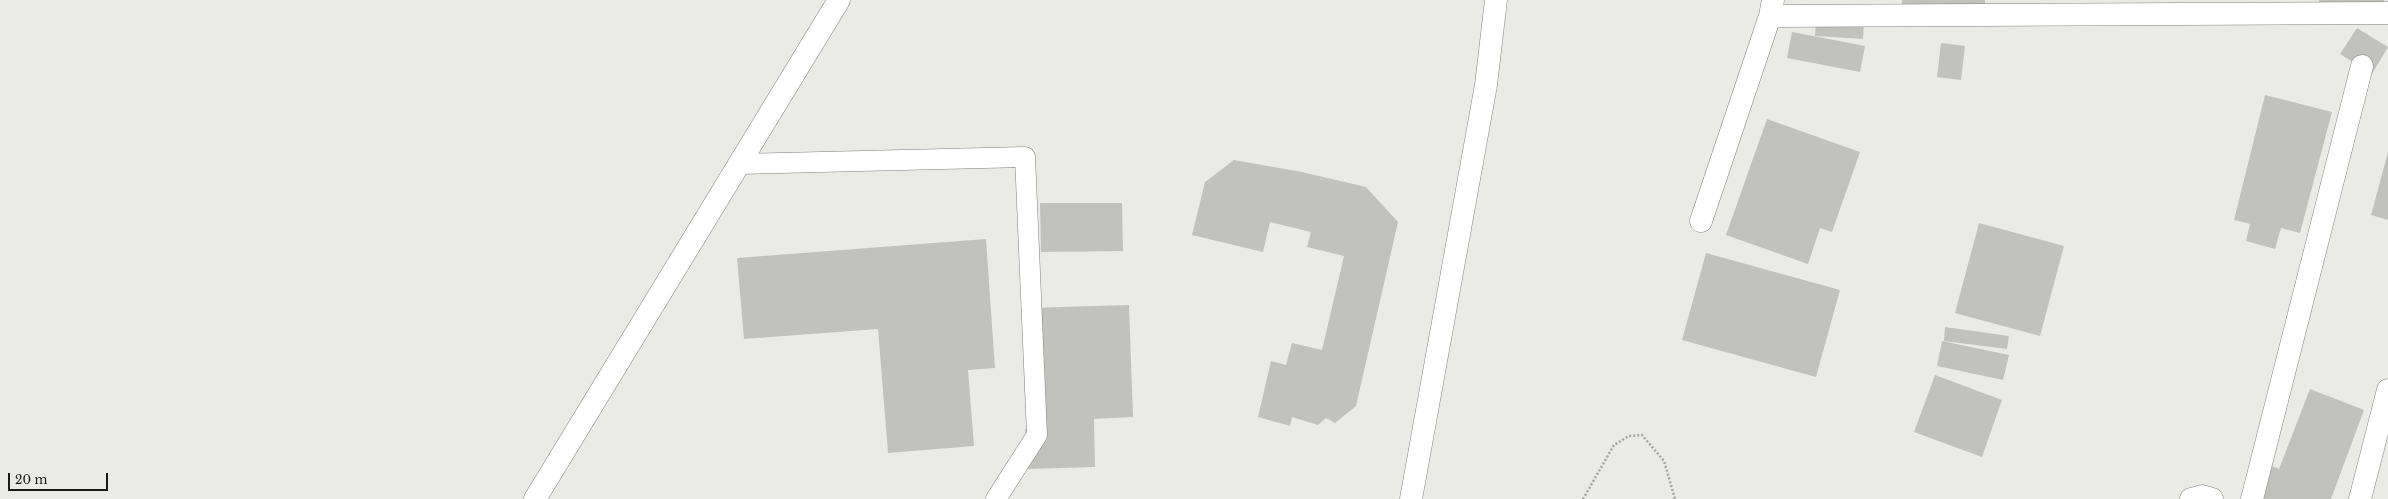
<!DOCTYPE html>
<html>
<head>
<meta charset="utf-8">
<style>
  body { margin:0 }
  #map { position:relative; width:2388px; height:499px; overflow:hidden; background:#eaebe7; font-family:"Libre Baskerville",serif }
  canvas { display:block }
  .scale { position:absolute; left:8px; top:473px; width:100px; height:18px; box-sizing:border-box; border:2px solid #191a18; border-top:0; padding-left:5px; font-size:12px; line-height:14px; white-space:nowrap; color:#191a18; -webkit-text-stroke:3px #eaebe7; paint-order:stroke }
</style>
</head>
<body>
<div id="map">
<canvas width="2388" height="499"></canvas>
<div class="scale">20 m</div>
</div>
<script>
const c = document.querySelector('canvas').getContext('2d');
c.lineJoin = 'round';
function fill(path, color) { c.fillStyle = color; c.fill(path, 'evenodd'); }
function trace(path, color, width, dash) { c.strokeStyle = color; c.lineWidth = width; c.lineCap = dash ? 'butt' : 'round'; c.setLineDash(dash || []); c.stroke(path); }
const building = new Path2D(`
  M 1902,0 L 1985,0 L 1985,11 L 1902,9 Z
  M 2319,0 L 2384,0 L 2384,10 L 2319,11 Z
  M 1816,16 L 1864,19 L 1863,39 L 1815,36 Z
  M 2357,28 L 2388,47 L 2372,74 L 2340,54 Z
  M 1792,32 L 1865,46 L 1860,72 L 1787,58 Z
  M 1941,43 L 1965,46 L 1961,80 L 1937,77 Z
  M 2265,95 L 2332,112 L 2300,233 L 2281,228 L 2275,249 L 2246,241 L 2250,224 L 2234,220 Z
  M 1767,119 L 1860,152 L 1832,232 L 1820,228 L 1808,264 L 1726,235 Z
  M 2388,152 L 2388,220 L 2371,215 Z
  M 1234,160 L 1302,172 L 1366,187 L 1398,222 L 1356,406 L 1335,423 L 1326,418 L 1318,425 L 1292,417 L 1290,426 L 1258,417 L 1271,361 L 1286,365 L 1292,343 L 1322,350 L 1344,256 L 1307,247 L 1311,232 L 1270,222 L 1263,252 L 1192,235 L 1205,182 Z
  M 1040,203 L 1122,203 L 1123,251 L 1041,252 Z
  M 1979,223 L 2064,246 L 2040,336 L 1955,313 Z
  M 986,239 L 995,368 L 968,370 L 974,446 L 888,453 L 878,329 L 744,339 L 737,258 Z
  M 1706,253 L 1840,290 L 1816,377 L 1682,340 Z
  M 1129,305 L 1133,417 L 1094,419 L 1095,467 L 1027,469 L 1025,429 L 1031,429 L 1027,308 Z
  M 1945,327 L 2009,336 L 2007,349 L 1944,341 Z
  M 1942,341 L 2009,355 L 2003,380 L 1937,366 Z
  M 1935,375 L 2002,400 L 1982,457 L 1914,432 Z
  M 2310,389 L 2364,410 L 2331,499 L 2256,499 L 2269,465 L 2279,469 Z`);
const path = new Path2D(`
  M 1583,499 L 1614,445 L 1629,436 L 1642,435 L 1664,461 L 1675,499`);
const service = new Path2D(`
  M 739,164 L 1025,157 L 1037,435 L 996,499`);
const minor = new Path2D(`
  M 1770,16 L 2388,13
  M 1701,221 L 1770,16 L 1773,0
  M 535,499 L 839,0
  M 1411,499 L 1486,85 L 1496,0
  M 2191,499 L 2202,496 L 2212,499
  M 2252,499 L 2362,66
  M 2360,499 L 2388,390`);
fill(building, '#c1c2be');
trace(service, '#80817e', 21);
trace(minor, '#80817e', 23);
trace(path, '#a4a5a2', 2.5, [2, 2]);
trace(service, '#fff', 20);
trace(minor, '#fff', 22);
</script>
</body>
</html>
